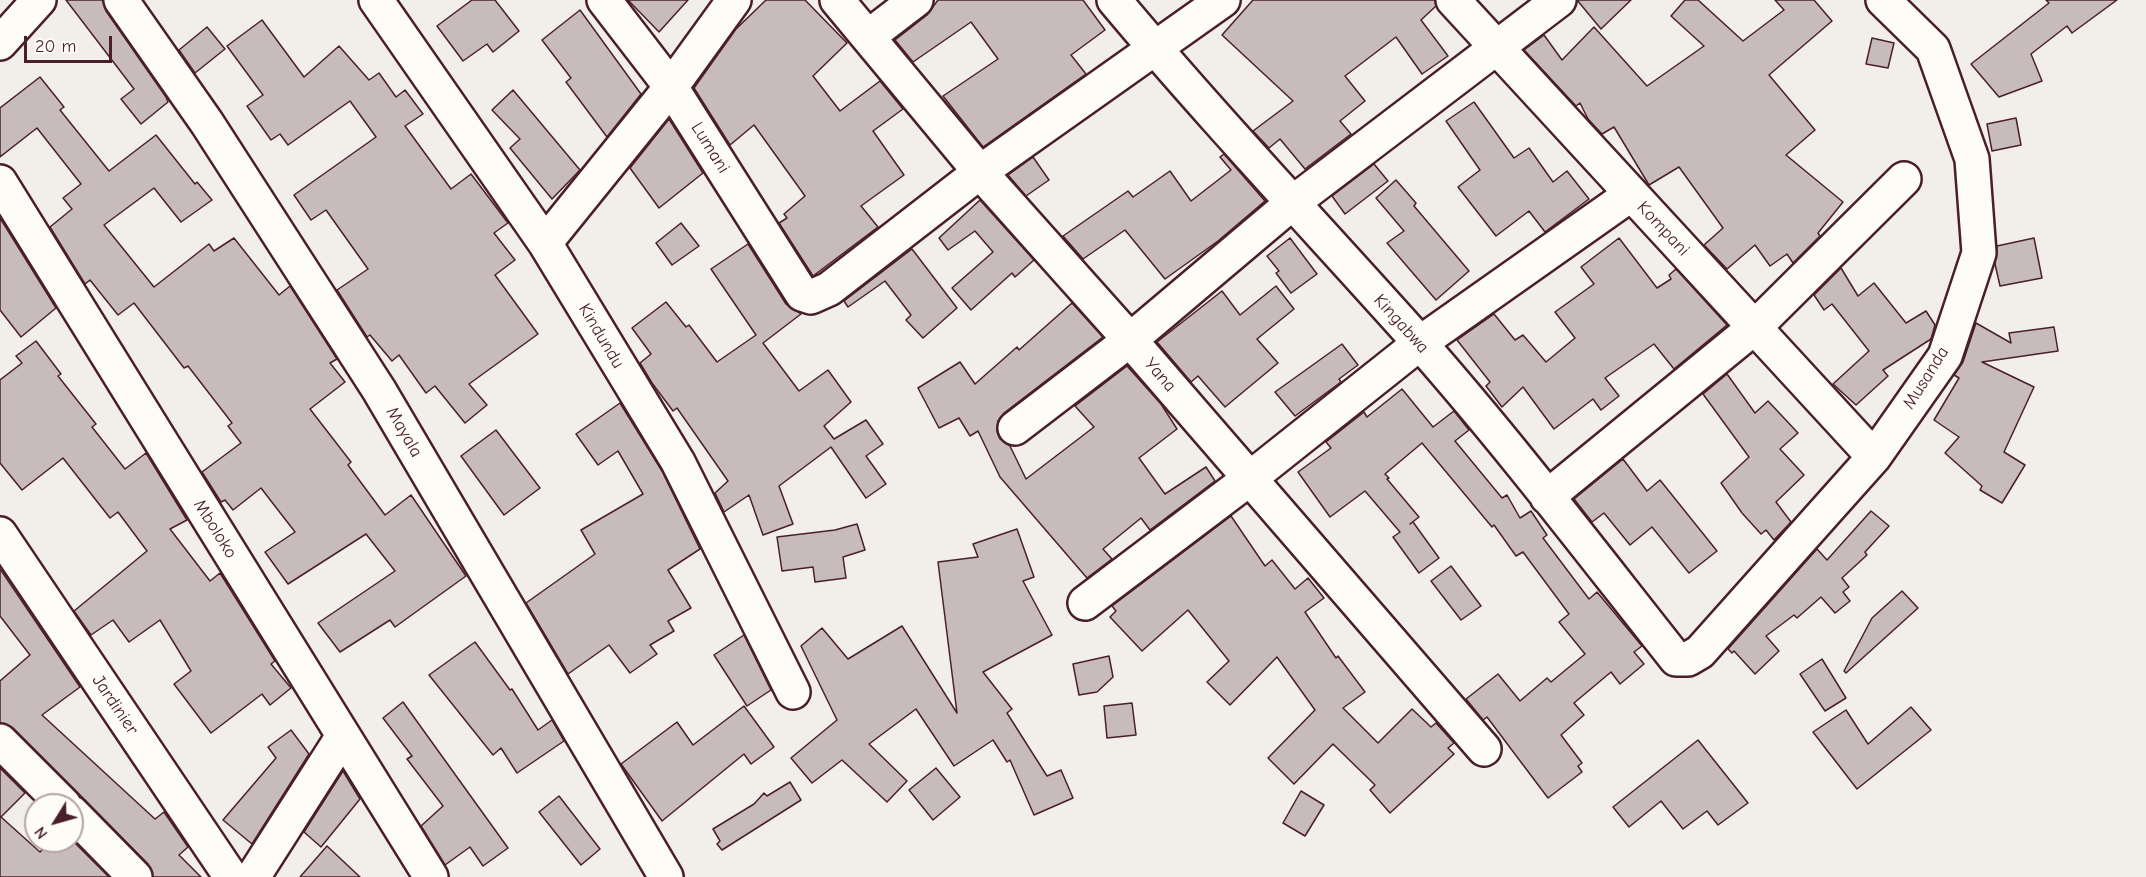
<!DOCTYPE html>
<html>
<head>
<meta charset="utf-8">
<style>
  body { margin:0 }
  #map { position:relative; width:2146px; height:877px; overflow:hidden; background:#f2efeb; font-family:"Comic Neue",sans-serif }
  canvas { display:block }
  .north { position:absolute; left:24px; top:793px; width:60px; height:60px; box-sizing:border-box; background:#fdfcf7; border:2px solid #b5a4a5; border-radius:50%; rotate:233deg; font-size:16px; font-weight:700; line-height:24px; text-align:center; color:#4a1f2b }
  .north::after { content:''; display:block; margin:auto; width:21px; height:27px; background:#4a1f2b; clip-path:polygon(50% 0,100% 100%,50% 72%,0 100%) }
  .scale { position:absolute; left:24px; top:36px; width:88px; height:27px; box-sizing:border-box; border:3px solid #4a1f2b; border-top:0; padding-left:8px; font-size:18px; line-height:21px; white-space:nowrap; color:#4a1f2b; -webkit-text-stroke:4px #fdfcf7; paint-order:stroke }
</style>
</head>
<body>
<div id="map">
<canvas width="2146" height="877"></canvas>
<div class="north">N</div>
<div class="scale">20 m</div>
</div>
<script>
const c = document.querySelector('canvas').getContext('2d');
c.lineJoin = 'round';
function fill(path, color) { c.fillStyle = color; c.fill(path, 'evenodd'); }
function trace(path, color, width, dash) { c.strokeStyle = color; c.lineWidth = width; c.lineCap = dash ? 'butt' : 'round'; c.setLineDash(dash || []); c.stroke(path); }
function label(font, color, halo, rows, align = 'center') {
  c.font = font + ' "Comic Neue",sans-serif'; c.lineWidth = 6; c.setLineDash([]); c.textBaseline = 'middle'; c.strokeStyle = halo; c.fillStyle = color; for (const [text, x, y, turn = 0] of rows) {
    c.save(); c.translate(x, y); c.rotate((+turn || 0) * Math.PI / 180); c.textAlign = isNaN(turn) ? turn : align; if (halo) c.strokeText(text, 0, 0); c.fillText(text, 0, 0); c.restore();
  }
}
const building = new Path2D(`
  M 66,0 L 103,0 L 106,11 L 166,97 L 168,102 L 141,124 L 121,99 L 134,89 Z
  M 472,0 L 495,0 L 519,31 L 493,52 L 487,44 L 463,61 L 437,26 Z
  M 628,0 L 688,0 L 659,32 Z
  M 766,0 L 805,0 L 847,43 L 813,76 L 840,111 L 880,81 L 903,109 L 873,131 L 904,175 L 861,206 L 878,227 L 813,276 L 779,223 L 787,218 L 784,214 L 805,196 L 754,125 L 730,145 L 694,88 L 736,29 Z
  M 938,0 L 1083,0 L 1105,30 L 1071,55 L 1086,74 L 983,147 L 943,96 L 998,59 L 971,22 L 913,62 L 895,40 L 927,15 Z
  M 1253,0 L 1435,0 L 1436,6 L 1421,20 L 1448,56 L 1422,74 L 1396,37 L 1345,76 L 1365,101 L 1340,121 L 1351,134 L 1305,169 L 1280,139 L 1269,148 L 1253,131 L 1293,101 L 1222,35 Z
  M 1577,0 L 1631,0 L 1601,29 Z
  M 1685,0 L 1698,0 L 1743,41 L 1784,10 L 1775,0 L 1814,0 L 1832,21 L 1769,75 L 1815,130 L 1786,155 L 1843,202 L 1818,233 L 1820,236 L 1793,263 L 1787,254 L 1770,266 L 1755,245 L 1727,269 L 1704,245 L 1723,228 L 1679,167 L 1649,185 L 1614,127 L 1602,134 L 1588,119 L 1580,103 L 1576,106 L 1524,50 L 1544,35 L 1562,60 L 1594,27 L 1647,86 L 1704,46 L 1671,16 Z
  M 2046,0 L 2117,0 L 2072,33 L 2067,26 L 2031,54 L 2042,81 L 1999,97 L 1971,64 L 2049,3 Z
  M 580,10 L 641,94 L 607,137 L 566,82 L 571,78 L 542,40 Z
  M 262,20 L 304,77 L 339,46 L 369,80 L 379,73 L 396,97 L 405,90 L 423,114 L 405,126 L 451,189 L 471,174 L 508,223 L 494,233 L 515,260 L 495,275 L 538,334 L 469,384 L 487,405 L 465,423 L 435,386 L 426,393 L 399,355 L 392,361 L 370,335 L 367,337 L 337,290 L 368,269 L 326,210 L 311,220 L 294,195 L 376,137 L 350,101 L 288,145 L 280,134 L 271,140 L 247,106 L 263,95 L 227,46 Z
  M 207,27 L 225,49 L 195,73 L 179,50 Z
  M 1872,38 L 1894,43 L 1888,68 L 1866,64 Z
  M 40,77 L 64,107 L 60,110 L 109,171 L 156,135 L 195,184 L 197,182 L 212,200 L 181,222 L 154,188 L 104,225 L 154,287 L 209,244 L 214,251 L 234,238 L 279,295 L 290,286 L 337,359 L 330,363 L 345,382 L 310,409 L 351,462 L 348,465 L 385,515 L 411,495 L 466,576 L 395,627 L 390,620 L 340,652 L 318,623 L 395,571 L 366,534 L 288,584 L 265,552 L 295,532 L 261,488 L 233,510 L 225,500 L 221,502 L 202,472 L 241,443 L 228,426 L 232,423 L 188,366 L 184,368 L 134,303 L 118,315 L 90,280 L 85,284 L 50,227 L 72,209 L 63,198 L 81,184 L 37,128 L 0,157 L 0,108 Z
  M 513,90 L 580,170 L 552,199 L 510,148 L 520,139 L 492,110 Z
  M 1474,102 L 1514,158 L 1529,148 L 1553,182 L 1567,171 L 1589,199 L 1545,232 L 1529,211 L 1496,236 L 1458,187 L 1480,170 L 1446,121 Z
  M 2016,118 L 2021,145 L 1992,151 L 1987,124 Z
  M 669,119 L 703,173 L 659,208 L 630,168 Z
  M 1224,154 L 1265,201 L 1218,241 L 1165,279 L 1125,230 L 1083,259 L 1063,236 L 1128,191 L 1133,197 L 1170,171 L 1191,201 L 1231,170 L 1220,157 Z
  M 1033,157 L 1049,180 L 1026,196 L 1008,175 Z
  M 1374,164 L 1388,181 L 1345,214 L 1332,196 Z
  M 1396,180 L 1416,203 L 1414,206 L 1469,271 L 1436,300 L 1387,243 L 1404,231 L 1376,198 Z
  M 980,200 L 1034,260 L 1015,277 L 1012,273 L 971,310 L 952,288 L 993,252 L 975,231 L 948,250 L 939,238 Z
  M 0,218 L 56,308 L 21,337 L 0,310 Z
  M 681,223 L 699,246 L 672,265 L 656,243 Z
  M 1290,238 L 1317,274 L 1291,293 L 1276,273 L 1279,271 L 1267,256 Z
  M 1619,238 L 1657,288 L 1671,279 L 1669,275 L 1676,269 L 1727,325 L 1674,369 L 1654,344 L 1605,378 L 1619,396 L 1601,410 L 1593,399 L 1554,429 L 1523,387 L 1502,407 L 1486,386 L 1490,382 L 1457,340 L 1494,314 L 1515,340 L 1523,335 L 1546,362 L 1575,338 L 1555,312 L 1594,284 L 1581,267 Z
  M 2034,238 L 2042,278 L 2000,286 L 1995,264 L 1997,246 Z
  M 748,244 L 786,304 L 801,314 L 763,343 L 799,391 L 828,370 L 851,402 L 824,426 L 834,439 L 866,420 L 883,444 L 866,456 L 886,484 L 866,498 L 831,447 L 779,486 L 793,524 L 763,535 L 749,495 L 724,512 L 715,493 L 728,481 L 677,408 L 673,411 L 652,383 L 640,363 L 651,354 L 632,328 L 666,302 L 686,327 L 689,325 L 717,362 L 756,335 L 711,269 Z
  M 912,249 L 957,308 L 923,338 L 906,320 L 911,315 L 885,281 L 848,307 L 844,301 Z
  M 1841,268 L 1858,296 L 1874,283 L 1906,323 L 1926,311 L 1935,325 L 1931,339 L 1883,370 L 1888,376 L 1856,405 L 1833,384 L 1869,351 L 1832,304 L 1824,310 L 1814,295 Z
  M 1276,286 L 1294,309 L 1257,339 L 1278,363 L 1225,407 L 1198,376 L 1191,382 L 1157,342 L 1222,291 L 1240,315 Z
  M 1072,303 L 1103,337 L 1004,413 L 998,421 L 997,431 L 1000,439 L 1010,446 L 1026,479 L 1094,427 L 1075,406 L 1127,366 L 1161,404 L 1177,429 L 1139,458 L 1165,494 L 1206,467 L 1215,481 L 1150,530 L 1141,518 L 1103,549 L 1112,559 L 1087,578 L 1000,477 L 978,431 L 970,436 L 959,418 L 939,428 L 918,388 L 960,362 L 975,384 L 1017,347 L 1019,350 Z
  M 1976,323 L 2011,343 L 2009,333 L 2054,327 L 2058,351 L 1982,362 L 2034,387 L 2004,452 L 2025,465 L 2002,503 L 1980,490 L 1982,486 L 1945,453 L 1959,437 L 1934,420 L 1959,378 L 1954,375 L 1963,362 Z
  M 36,341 L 61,374 L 58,376 L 96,424 L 92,427 L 125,469 L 146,453 L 187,520 L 170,529 L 210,581 L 220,573 L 275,661 L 271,664 L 291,688 L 270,705 L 262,694 L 211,733 L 174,684 L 191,671 L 160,620 L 129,642 L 113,620 L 91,635 L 74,611 L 147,551 L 118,512 L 110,518 L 63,458 L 22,490 L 0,463 L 0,380 L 22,363 L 16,356 Z
  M 1342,344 L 1358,365 L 1339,379 L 1341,382 L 1295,416 L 1275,392 Z
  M 1727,374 L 1755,413 L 1768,401 L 1798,433 L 1780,449 L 1804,475 L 1776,502 L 1791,522 L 1774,540 L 1766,530 L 1761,534 L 1742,513 L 1721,483 L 1749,457 L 1703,394 Z
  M 1402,389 L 1433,427 L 1454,411 L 1469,430 L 1455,441 L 1502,498 L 1507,495 L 1520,518 L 1531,511 L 1547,535 L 1543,538 L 1589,599 L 1597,592 L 1642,646 L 1634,652 L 1644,664 L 1620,684 L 1611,672 L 1574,703 L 1584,715 L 1561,735 L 1582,763 L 1578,766 L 1582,772 L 1548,798 L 1487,717 L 1483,720 L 1466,699 L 1498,674 L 1520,701 L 1547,678 L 1551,682 L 1585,654 L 1559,622 L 1569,614 L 1523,552 L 1516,556 L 1494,525 L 1492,527 L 1422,443 L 1385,474 L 1389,478 L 1387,479 L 1419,517 L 1410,524 L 1413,522 L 1439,558 L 1419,573 L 1393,537 L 1400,532 L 1365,491 L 1330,517 L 1298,472 L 1331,448 L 1326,442 L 1364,412 L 1367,417 Z
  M 620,403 L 662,471 L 700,549 L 668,570 L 691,608 L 668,621 L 674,631 L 650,645 L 657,654 L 630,673 L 609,645 L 568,674 L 526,603 L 595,554 L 581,530 L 643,494 L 618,451 L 598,465 L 576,434 Z
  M 496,430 L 540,488 L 504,515 L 461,456 Z
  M 1623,459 L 1647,491 L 1660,480 L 1717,551 L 1689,573 L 1652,527 L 1630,545 L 1604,513 L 1592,522 L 1574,499 Z
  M 1871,511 L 1889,526 L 1865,552 L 1867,555 L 1842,578 L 1849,587 L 1843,592 L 1850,601 L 1835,613 L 1821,597 L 1797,618 L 1794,615 L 1766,636 L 1779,651 L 1755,674 L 1734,651 L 1732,653 L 1728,649 L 1817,549 L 1827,560 Z
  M 1231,516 L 1265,566 L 1272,560 L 1295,589 L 1308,578 L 1324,598 L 1305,612 L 1336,658 L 1338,656 L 1365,692 L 1343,708 L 1378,743 L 1412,709 L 1431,727 L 1436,723 L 1454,743 L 1448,748 L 1454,754 L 1390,813 L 1370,790 L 1375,785 L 1333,744 L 1294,784 L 1268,758 L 1315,710 L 1277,657 L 1230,705 L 1207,682 L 1229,661 L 1188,610 L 1142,651 L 1110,617 L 1116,611 L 1112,606 Z
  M 857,524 L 865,550 L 843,557 L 846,578 L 815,582 L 813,567 L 782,571 L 777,537 L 835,530 Z
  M 1017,529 L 1034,577 L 1023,581 L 1052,635 L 983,672 L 1012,709 L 1007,713 L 1047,776 L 1061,770 L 1073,798 L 1034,815 L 1010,760 L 1007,762 L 993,740 L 954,766 L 916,709 L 869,744 L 907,781 L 887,802 L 842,760 L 812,783 L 791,758 L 837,720 L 801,646 L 822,628 L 848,659 L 902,626 L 957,713 L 938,562 L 978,557 L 973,544 Z
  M 1451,566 L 1481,606 L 1461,620 L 1431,581 Z
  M 0,569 L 80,687 L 42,715 L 155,819 L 164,812 L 188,847 L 179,855 L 201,877 L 153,877 L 148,864 L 85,800 L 13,728 L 0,723 L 0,681 L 30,655 L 0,616 Z
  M 1902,591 L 1918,608 L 1846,673 L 1844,671 L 1872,618 Z
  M 744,635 L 771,690 L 747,706 L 714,655 Z
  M 475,642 L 510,690 L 512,689 L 538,730 L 552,720 L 564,741 L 517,773 L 501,748 L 493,755 L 429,675 Z
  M 1109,656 L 1113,677 L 1097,692 L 1079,695 L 1073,664 Z
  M 1822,659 L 1846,698 L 1825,711 L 1800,674 Z
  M 403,702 L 508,848 L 483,866 L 470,847 L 445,865 L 421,826 L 443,806 L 407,759 L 412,756 L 383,718 Z
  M 1132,703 L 1136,735 L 1107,738 L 1104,706 Z
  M 744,706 L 774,747 L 751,764 L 744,754 L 662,821 L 621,764 L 677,722 L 693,745 Z
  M 1911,707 L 1931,730 L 1857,789 L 1813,732 L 1846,710 L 1868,744 Z
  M 291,730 L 309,754 L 252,844 L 223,820 L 276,758 L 268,747 Z
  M 1698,740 L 1748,803 L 1718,825 L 1707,811 L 1683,829 L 1661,801 L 1629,827 L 1613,807 Z
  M 0,768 L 25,793 L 1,817 L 40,852 L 50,841 L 72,840 L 109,877 L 0,877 Z
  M 936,768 L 960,797 L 933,820 L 909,790 Z
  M 343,771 L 360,799 L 321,847 L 304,832 Z
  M 790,782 L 801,800 L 722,850 L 717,844 L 720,841 L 713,829 L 754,804 L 764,793 L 767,796 Z
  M 1301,791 L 1324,805 L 1305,836 L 1283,823 Z
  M 559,796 L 600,849 L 581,865 L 539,812 Z
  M 327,846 L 360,877 L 300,877 Z`);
const minor = new Path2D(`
  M 121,0 L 207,123 L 379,390 L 666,877
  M 376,0 L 545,243 L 678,462 L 793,692
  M 604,0 L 671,87 L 802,294 L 811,297 L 829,289 L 980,172 L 1223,0
  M 837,0 L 980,172 L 1130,340 L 1484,749
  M 1114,0 C 1212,117 1317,228 1419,342 C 1509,444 1592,553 1676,659 L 1688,659 L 1700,652 L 1874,457 L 1945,356 L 1979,253 L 1972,159 L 1933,49 L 1883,0
  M 1453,0 L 1874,457
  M 869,36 L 916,0
  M 0,43 L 39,0
  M 0,182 L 431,877
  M 545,243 L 671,87 L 734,0
  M 1015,428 L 1130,340 L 1291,204 L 1559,0
  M 1547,497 L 1755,327 L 1904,179
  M 0,534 L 231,877
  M 1085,603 L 1249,479 L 1420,343 L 1630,195
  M 0,741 L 64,805
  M 72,813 L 135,877
  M 253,877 L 343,736`);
const streetNames = [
  ["Lumani",710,148,58],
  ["Kompani",1663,229,47],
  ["Kingabwa",1401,324,48],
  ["Kindundu",601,336,59],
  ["Yana",1160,375,49],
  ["Musanda",1926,378,-58],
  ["Mayala",404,432,60],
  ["Mboloko",215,529,58],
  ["Jardinier",115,705,56]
];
fill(building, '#c8bbbb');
trace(building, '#4a1f2b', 1.5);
trace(minor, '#4a1f2b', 38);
trace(minor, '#fdfcf7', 33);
label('18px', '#4a1f2b', '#fdfcf7', streetNames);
</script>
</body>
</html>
